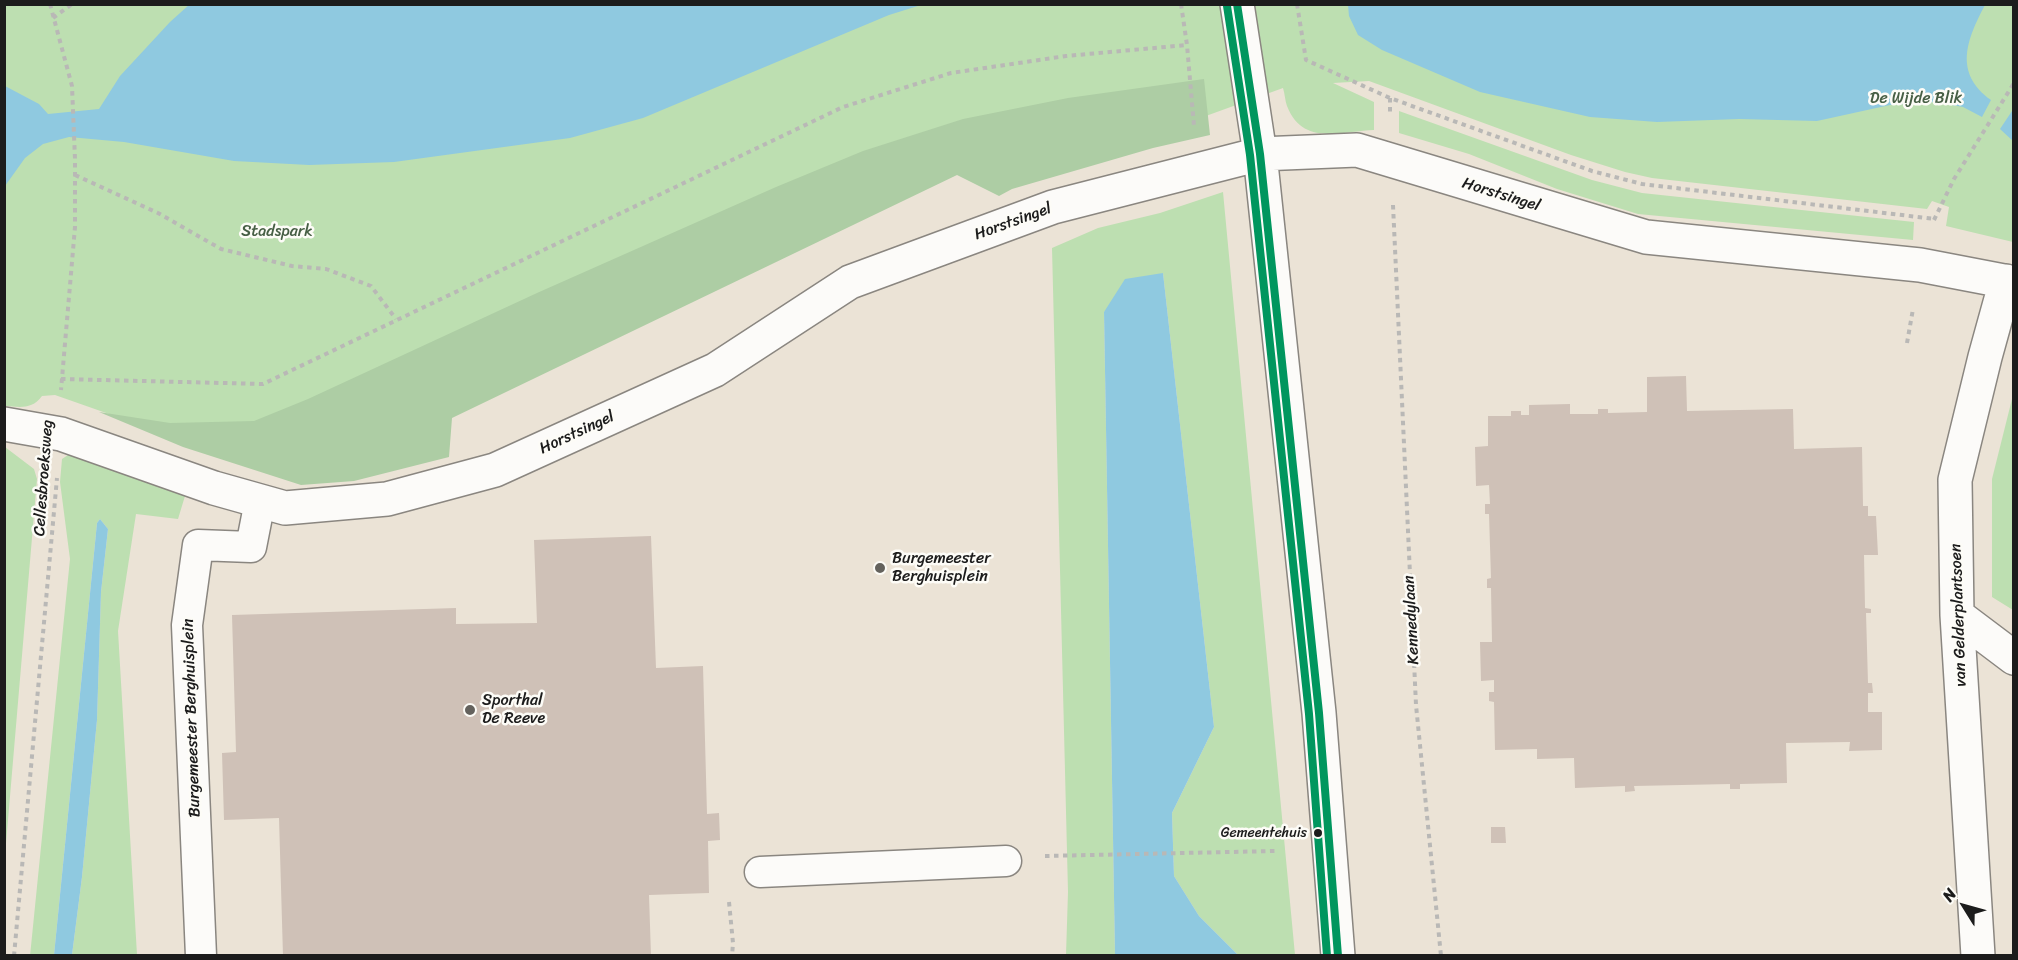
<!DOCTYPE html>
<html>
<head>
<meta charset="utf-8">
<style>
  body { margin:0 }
  #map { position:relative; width:2018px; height:960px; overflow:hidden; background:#ebe3d6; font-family:Sriracha,sans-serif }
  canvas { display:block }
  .frame { position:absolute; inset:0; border:6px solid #1c1c1c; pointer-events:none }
  .north { position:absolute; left:1934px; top:876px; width:60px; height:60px; -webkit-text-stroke:4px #fdfcf7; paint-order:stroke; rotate:307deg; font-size:16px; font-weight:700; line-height:24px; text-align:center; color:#1c1c1c }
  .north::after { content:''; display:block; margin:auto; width:21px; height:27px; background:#1c1c1c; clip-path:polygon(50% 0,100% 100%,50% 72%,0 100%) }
</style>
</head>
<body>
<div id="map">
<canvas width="2018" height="960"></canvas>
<div class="frame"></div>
<div class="north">N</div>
</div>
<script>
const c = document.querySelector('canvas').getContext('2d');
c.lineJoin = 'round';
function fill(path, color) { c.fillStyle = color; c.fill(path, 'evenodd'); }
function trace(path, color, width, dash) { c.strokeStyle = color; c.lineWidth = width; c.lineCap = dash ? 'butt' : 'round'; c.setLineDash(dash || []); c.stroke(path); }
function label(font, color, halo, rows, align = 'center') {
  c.font = font + ' Sriracha,sans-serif'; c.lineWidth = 5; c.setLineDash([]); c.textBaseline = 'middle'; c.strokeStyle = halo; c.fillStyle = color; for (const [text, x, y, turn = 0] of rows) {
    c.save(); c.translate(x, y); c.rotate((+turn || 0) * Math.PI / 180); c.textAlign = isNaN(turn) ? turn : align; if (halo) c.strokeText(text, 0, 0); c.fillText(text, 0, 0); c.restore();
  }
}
const green = new Path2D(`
  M 5,5 L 2013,5 L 2013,242 L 1946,226 L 1949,207 L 1932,201 L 1927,209 L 1652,178 L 1625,172 L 1571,155 L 1369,81 L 1333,83 L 1374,102 L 1374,130 C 1342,131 1303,147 1287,106 C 1285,101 1285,94 1283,88 L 1159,133 L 963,165 L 200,446 L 55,395 L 42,396 C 32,410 19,407 5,406 Z
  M 1399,111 L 1592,180 L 1642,193 L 1914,222 L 1913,240 L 1638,214 L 1557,189 L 1469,154 L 1399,133 Z
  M 1223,192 L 1295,955 L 1238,955 L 1199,916 L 1174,876 L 1172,813 L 1214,727 L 1163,273 L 1104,312 L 1115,955 L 1066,955 L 1068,892 L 1052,248 L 1098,228 L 1160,213 Z
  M 2013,395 L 2013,610 L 1992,597 L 1992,479 Z
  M 5,447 L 34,469 L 37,479 L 5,855 Z
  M 71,453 L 185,496 L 178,519 L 136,514 L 118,631 L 137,955 L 72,955 L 82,877 L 97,720 L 101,592 L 108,529 L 100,519 L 97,523 L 54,955 L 30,956 L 70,559 L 60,482 L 62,459 Z`);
const forest = new Path2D(`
  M 1204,79 L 1210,135 L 1153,148 L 1012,189 L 999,196 L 957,175 L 452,418 L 449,457 L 354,481 L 301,485 L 183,447 L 99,412 L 170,423 L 254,421 L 308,399 L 537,293 L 776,187 L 863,151 L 963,119 L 1068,98 Z`);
const water = new Path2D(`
  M 190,4 L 921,4 L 921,5 L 889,15 L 643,118 L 570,138 L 394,162 L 309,165 L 234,161 L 124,142 L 69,137 L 43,144 L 25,158 L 5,186 L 5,86 L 39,104 L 48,114 L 99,109 L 120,76 L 170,22 Z
  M 1348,5 L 1985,5 C 1967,39 1953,73 1991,100 L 1982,117 L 1963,107 L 1935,102 L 1890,105 L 1817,121 L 1739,119 L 1657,122 L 1590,117 L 1480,92 L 1382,50 L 1358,35 L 1349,16 Z
  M 2012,111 L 2014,111 L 2013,141 L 2000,129 Z
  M 1163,273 L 1214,727 L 1172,813 L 1174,876 L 1199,916 L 1238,955 L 1115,955 L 1104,312 L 1125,279 Z
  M 100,519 L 108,529 L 101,592 L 97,720 L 82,877 L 72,955 L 54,955 L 97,523 Z`);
const building = new Path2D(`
  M 1686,376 L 1687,411 L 1793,409 L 1794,449 L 1862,447 L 1863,506 L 1868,506 L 1868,516 L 1876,516 L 1878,555 L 1864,555 L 1865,608 L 1871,609 L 1871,613 L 1866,613 L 1868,683 L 1872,683 L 1873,693 L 1868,693 L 1868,712 L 1882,712 L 1882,750 L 1849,751 L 1850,742 L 1786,743 L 1787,783 L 1740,784 L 1740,789 L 1730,789 L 1730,784 L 1634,786 L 1635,791 L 1625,792 L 1625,786 L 1575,788 L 1574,758 L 1537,759 L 1537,749 L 1495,750 L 1494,702 L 1489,701 L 1489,692 L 1494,692 L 1494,680 L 1481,681 L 1480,642 L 1492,642 L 1491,588 L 1487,588 L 1487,579 L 1491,578 L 1489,514 L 1485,514 L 1485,504 L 1490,504 L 1489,485 L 1476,486 L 1475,447 L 1488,446 L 1488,416 L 1511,416 L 1511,411 L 1521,411 L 1521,415 L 1529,415 L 1529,405 L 1570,404 L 1570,414 L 1598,414 L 1598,409 L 1608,409 L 1608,413 L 1647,412 L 1647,377 Z
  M 651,536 L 656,668 L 703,666 L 707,814 L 719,813 L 720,840 L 708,841 L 709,893 L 649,895 L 651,956 L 283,956 L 279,818 L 224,820 L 222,753 L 236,752 L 232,615 L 456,608 L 456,624 L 537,623 L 534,540 Z
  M 1491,827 L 1505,827 L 1506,843 L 1491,843 Z`);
const path = new Path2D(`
  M 50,4 L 72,86 L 75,159 L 75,227 L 61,390
  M 1181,4 L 1187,45 L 1194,126
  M 1297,4 L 1306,60 L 1390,98 L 1592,171 L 1642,184 L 1935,219
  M 53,18 L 72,4
  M 1390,98 L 1390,114
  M 75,175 L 158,213 L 221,249 L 292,266 L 326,269 L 371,286 L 396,319
  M 1393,205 L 1416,705 L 1441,956
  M 1934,220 L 1954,179 L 2014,83
  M 1907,343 L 1913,309
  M 61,379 L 263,384 L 843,107 L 951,73 L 1066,56 L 1187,45
  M 1045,856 L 1275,851
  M 729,902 L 733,943 L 732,956
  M 14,956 L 57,478`);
const lane = new Path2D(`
  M 760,872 L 1006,861
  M 201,956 L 187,625 L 198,545 L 251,547 L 260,501`);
const street = new Path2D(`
  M 1237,4 L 1260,154 L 1319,713 L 1338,956
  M 4,424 L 61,434 L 214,488 L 285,508 L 387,499 L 495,470 L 715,370 L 850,282 L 1053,207 L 1260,154 L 1357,150 L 1646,237 L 1920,265 L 2014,283
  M 1957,615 L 2014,658
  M 1978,956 L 1957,615 L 1955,480 L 1985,357 L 2006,281`);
const bus1 = new Path2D(`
  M 1237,4 L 1260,154 L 1319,713 L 1338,956`);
const bus2 = new Path2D(`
  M 1227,6 L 1250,155 L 1309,714 L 1327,956`);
const markers = [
  [880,568,6,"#64625d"],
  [470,710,6,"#64625d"],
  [1318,833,5,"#1c1c1c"]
];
const busNames = [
  ["Gemeentehuis",1307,833]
];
const parkNames = [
  ["De Wijde Blik",1916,99],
  ["Stadspark",277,232]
];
const streetNames = [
  ["Horstsingel",1501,195,17],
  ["Horstsingel",1013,222,-20],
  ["Horstsingel",577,433,-25],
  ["Cellesbroeksweg",44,478,-86],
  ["van Gelderplantsoen",1959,615,-92],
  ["Kennedylaan",1412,620,-93],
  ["Burgemeester Berghuisplein",192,718,-92]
];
const poiNames = [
  ["Burgemeester",892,559],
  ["Berghuisplein",892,577],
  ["Sporthal",482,701],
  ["De Reeve",482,719]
];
fill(green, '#bddfb1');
fill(forest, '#adcda4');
fill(water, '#8fc9e0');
fill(building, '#cfc1b7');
trace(lane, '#8a8680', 33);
trace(street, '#8a8680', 36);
trace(path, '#b9b8b6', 4, [4.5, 4.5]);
trace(lane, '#fcfbf9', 30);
trace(street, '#fcfbf9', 33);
trace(bus1, '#00965e', 8);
trace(bus2, '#00965e', 8);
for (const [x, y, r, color] of markers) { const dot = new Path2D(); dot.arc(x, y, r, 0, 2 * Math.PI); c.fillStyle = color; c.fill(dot); trace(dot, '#fdfcf7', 2); }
label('14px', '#1c1c1c', '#fdfcf7', busNames, 'right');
label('16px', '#475f45', '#fdfcf7', parkNames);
label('16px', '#1c1c1c', '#fdfcf7', streetNames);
label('16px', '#1c1c1c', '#fdfcf7', poiNames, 'left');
</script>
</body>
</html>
